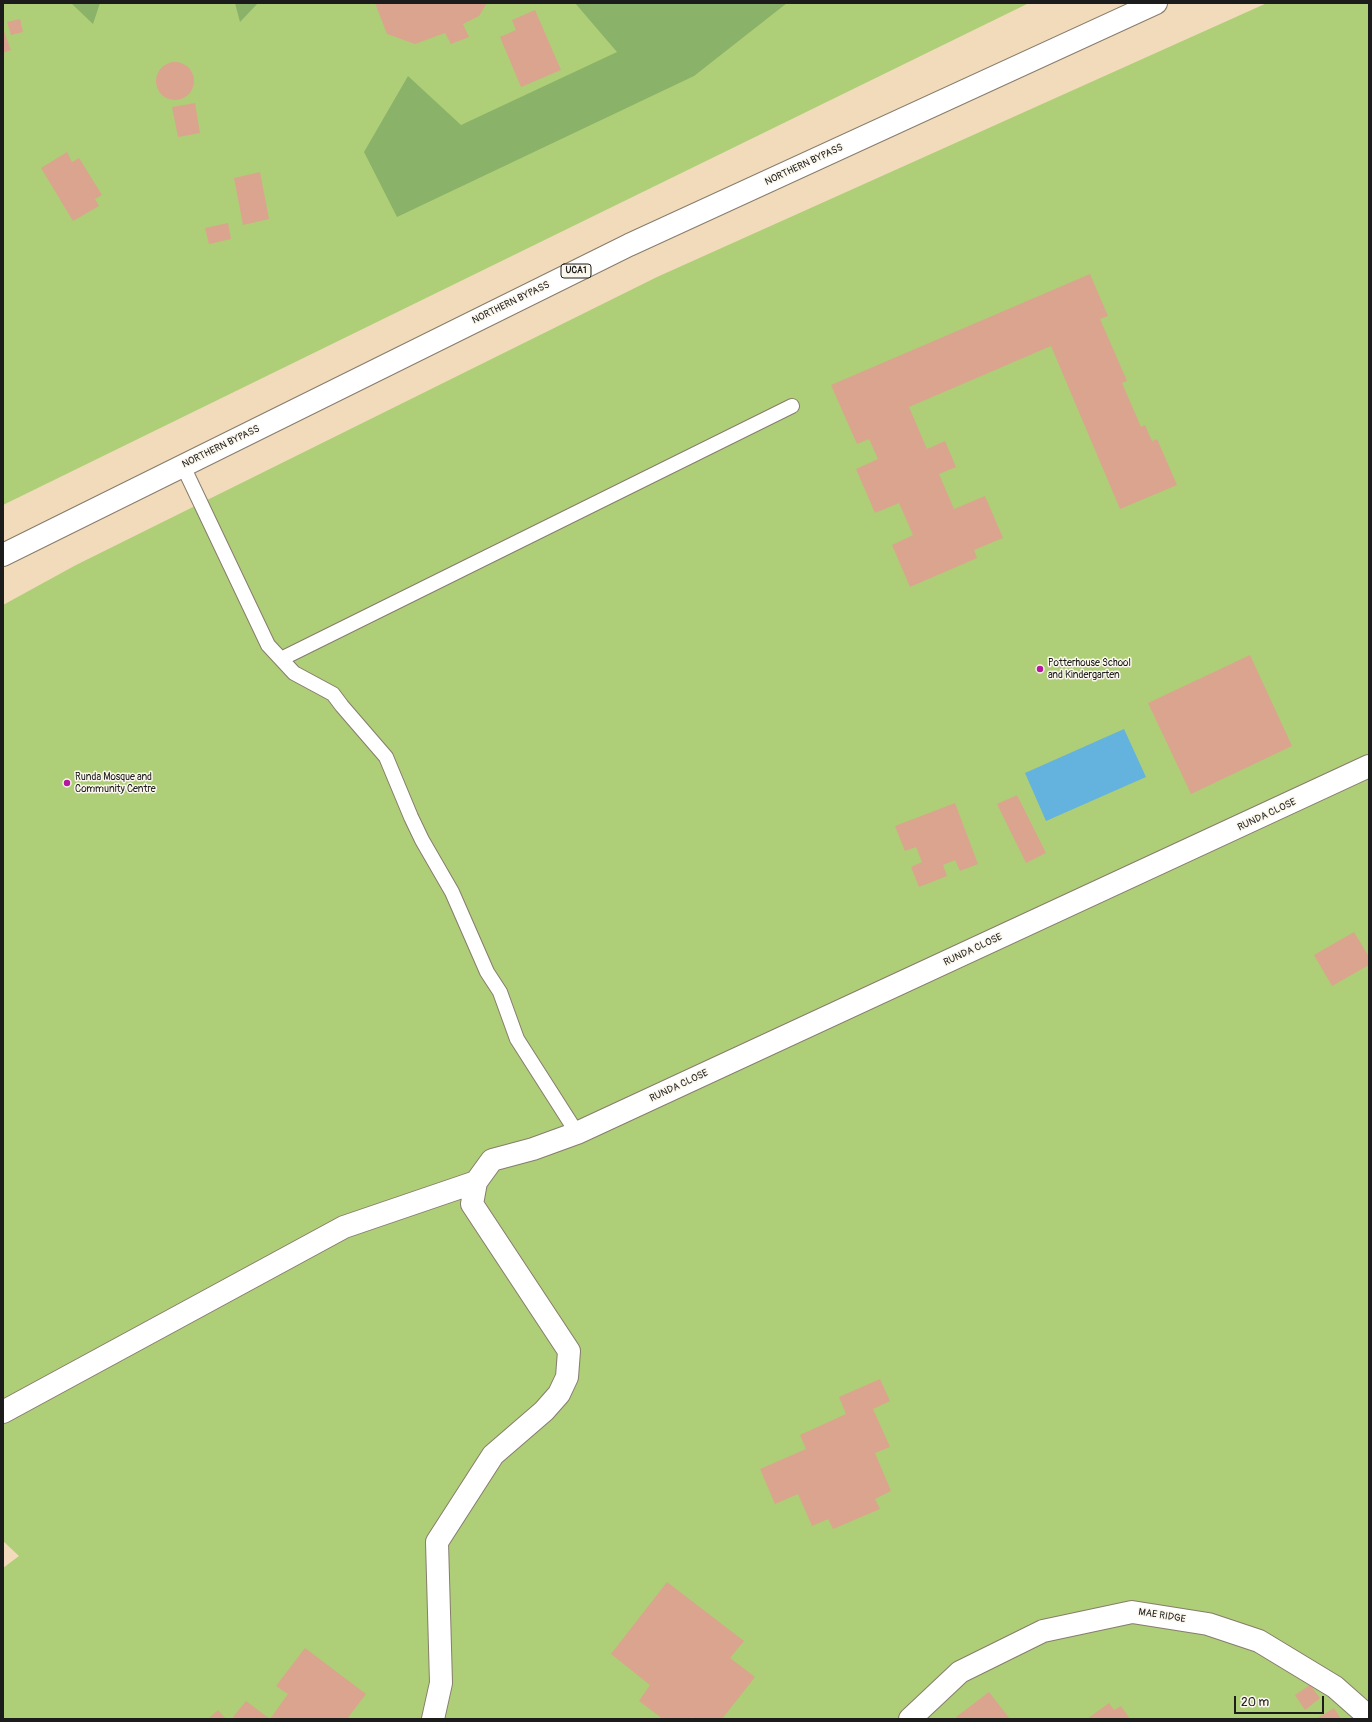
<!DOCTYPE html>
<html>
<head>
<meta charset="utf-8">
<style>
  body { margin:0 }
  #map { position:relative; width:1372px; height:1722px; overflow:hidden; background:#f2dbbb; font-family:Pangolin,sans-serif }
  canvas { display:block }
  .frame { position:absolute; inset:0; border:4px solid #1c1c1c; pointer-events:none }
  .scale { position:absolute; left:1234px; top:1696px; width:90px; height:18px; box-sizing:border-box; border:2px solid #1c1c1c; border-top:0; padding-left:5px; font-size:12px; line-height:14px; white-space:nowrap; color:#1c1c1c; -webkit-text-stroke:3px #fbf7ec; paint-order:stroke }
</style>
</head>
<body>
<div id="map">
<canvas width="1372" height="1722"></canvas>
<div class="frame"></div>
<div class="scale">20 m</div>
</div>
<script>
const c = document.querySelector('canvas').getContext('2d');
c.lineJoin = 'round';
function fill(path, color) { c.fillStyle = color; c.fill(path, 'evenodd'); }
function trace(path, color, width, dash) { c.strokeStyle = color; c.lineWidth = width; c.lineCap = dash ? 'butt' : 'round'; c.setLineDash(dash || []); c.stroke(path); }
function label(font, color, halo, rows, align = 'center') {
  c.font = font + ' Pangolin,sans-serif'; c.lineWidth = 3; c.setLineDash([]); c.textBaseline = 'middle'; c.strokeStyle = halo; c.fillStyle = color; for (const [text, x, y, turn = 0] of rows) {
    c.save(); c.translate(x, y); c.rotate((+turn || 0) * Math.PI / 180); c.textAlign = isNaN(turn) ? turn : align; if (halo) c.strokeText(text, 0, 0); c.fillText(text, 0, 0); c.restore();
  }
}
const green = new Path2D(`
  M 3,3 L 1029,3 L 3,505 Z
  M 1267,3 L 1369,3 L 1369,1719 L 3,1719 L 3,1568 L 19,1556 L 3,1541 L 3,605 L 76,565 L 657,277 Z`);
const forest = new Path2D(`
  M 71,3 L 100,3 L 93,24 Z
  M 235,3 L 258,3 L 240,22 Z
  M 575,3 L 787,3 L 694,76 L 397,217 L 364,152 L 408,76 L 461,125 L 617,52 Z`);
const water = new Path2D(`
  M 1124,729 L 1146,777 L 1046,821 L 1025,773 Z`);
const building = new Path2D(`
  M 375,3 L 487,3 L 479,16 L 463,24 L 469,37 L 451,44 L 445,33 L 415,44 L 387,34 Z
  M 535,10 L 561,70 L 521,87 L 500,37 L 516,30 L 512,20 Z
  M 20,19 L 23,32 L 11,35 L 7,22 Z
  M 3,29 L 11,50 L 3,53 Z
  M156 81a19 19 0 1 1 38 0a19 19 0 1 1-38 0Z
  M 195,103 L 200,133 L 178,137 L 172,107 Z
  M 67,152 L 72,162 L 79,158 L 102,195 L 95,199 L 99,206 L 73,221 L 41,168 Z
  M 260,172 L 269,219 L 243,225 L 234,178 Z
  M 228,223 L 231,239 L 209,244 L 205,228 Z
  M 1090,274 L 1108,316 L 1100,319 L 1127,381 L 1122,383 L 1141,427 L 1145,425 L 1152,441 L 1157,439 L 1177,485 L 1120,509 L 1051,346 L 909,407 L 927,449 L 945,441 L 956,467 L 939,474 L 954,509 L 985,496 L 1003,538 L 974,550 L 977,558 L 910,587 L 892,545 L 913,535 L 899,503 L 875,513 L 856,469 L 878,459 L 869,439 L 857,444 L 831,385 Z
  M 1250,655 L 1292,746 L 1191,794 L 1148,703 Z
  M 1017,795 L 1046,853 L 1026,863 L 997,804 Z
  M 955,803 L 978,864 L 960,871 L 955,860 L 943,865 L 947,876 L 919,887 L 911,867 L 922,862 L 916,847 L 905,851 L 895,826 Z
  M 1354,932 L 1369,957 L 1369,965 L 1332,986 L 1314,955 Z
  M 880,1379 L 890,1401 L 873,1409 L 890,1447 L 875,1453 L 891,1491 L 875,1499 L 880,1509 L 833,1529 L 828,1519 L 812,1526 L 798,1494 L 775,1504 L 760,1469 L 806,1449 L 800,1435 L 846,1414 L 839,1397 Z
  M 667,1582 L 744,1641 L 730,1658 L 755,1677 L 722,1719 L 695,1719 L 692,1717 L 690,1719 L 663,1719 L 639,1701 L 650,1685 L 611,1654 Z
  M 305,1648 L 366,1694 L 347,1719 L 235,1719 L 233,1717 L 246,1701 L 270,1719 L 288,1694 L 276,1686 Z
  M 1310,1685 L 1320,1698 L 1305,1710 L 1295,1695 Z
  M 989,1692 L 1010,1719 L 958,1719 L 956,1717 Z
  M 1109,1703 L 1114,1710 L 1121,1706 L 1130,1719 L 1087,1719 Z
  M 1334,1708 L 1341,1719 L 1316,1719 Z
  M 218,1710 L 226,1719 L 208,1719 Z`);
const service = new Path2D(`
  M 183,466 L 268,645 L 294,673 L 333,694 L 342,706 L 386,757 L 411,817 L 422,840 L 452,892 L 487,972 L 500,992 L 517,1039 L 577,1133
  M 281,659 L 792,406`);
const minor = new Path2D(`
  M 3,1412 L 344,1227 L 476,1182
  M 433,1719 L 441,1683 L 437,1542 L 493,1455 L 544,1411 L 559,1394 L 567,1377 L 569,1351 L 472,1204 L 476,1182 L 492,1160 L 533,1149 L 577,1133 L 1369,766
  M 910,1719 L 960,1672 L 1043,1631 L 1132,1612 L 1208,1624 L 1259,1641 L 1335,1687 L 1369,1717`);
const primary = new Path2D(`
  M 3,555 L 629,245 L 1156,3`);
const markers = [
  [1040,669,4,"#b5179e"],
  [67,783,4,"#b5179e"]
];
const shields = [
  [576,271,30]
];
const shieldNames = [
  ["UCA1",576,271]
];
const streetNames = [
  ["NORTHERN BYPASS",804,165,-25],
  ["NORTHERN BYPASS",511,303,-26],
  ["NORTHERN BYPASS",221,447,-26],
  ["RUNDA CLOSE",1267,815,-25],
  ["RUNDA CLOSE",973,950,-25],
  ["RUNDA CLOSE",679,1086,-25],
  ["MAE RIDGE",1162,1616,9]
];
const poiNames = [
  ["Potterhouse School",1048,663],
  ["and Kindergarten",1048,675],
  ["Runda Mosque and",75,777],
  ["Community Centre",75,789]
];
fill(green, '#aecf77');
fill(forest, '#8ab268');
fill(water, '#64b3de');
fill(building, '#dba48e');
trace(service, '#877c6c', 16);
trace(minor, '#877c6c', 24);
trace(primary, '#877c6c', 24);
trace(service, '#fff', 14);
trace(minor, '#fff', 22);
trace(primary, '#fff', 22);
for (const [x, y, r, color] of markers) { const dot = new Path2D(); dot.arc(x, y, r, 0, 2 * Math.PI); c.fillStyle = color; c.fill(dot); trace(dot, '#fbf7ec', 1.5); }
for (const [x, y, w] of shields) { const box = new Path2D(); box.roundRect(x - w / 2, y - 7, w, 14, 3); c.fillStyle = '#fbf7ec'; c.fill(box); trace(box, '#1c1c1c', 1); }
label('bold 9px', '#1c1c1c', null, shieldNames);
label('10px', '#1c1c1c', '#fbf7ec', streetNames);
label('10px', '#1c1c1c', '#fbf7ec', poiNames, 'left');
</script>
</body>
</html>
